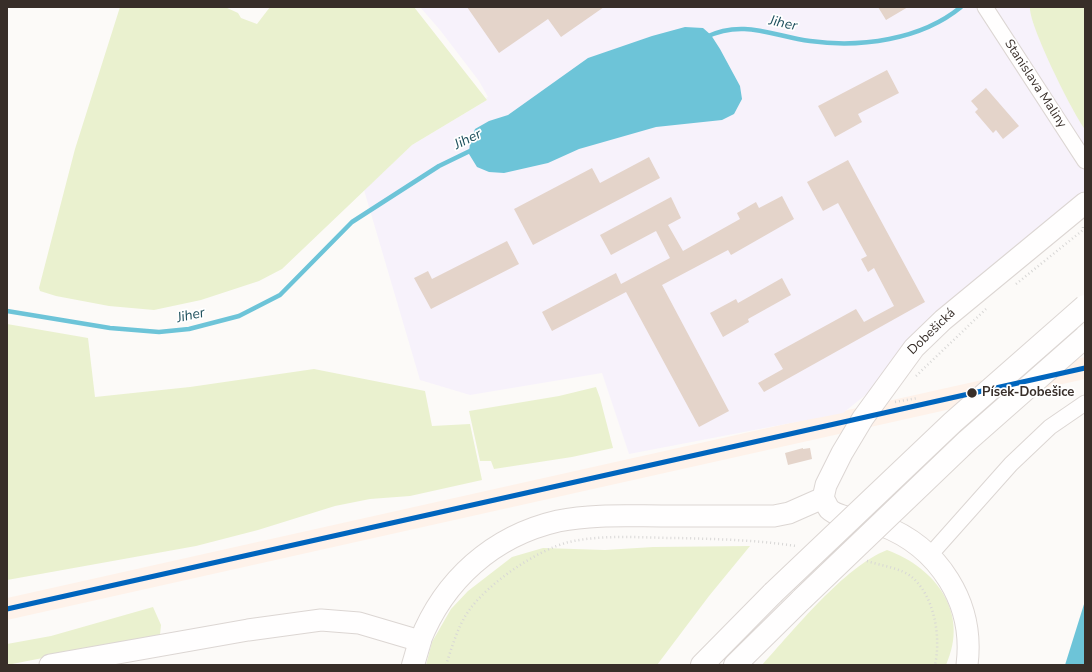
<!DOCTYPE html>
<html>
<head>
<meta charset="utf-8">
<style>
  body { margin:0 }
  #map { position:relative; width:1092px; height:672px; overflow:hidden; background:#fcfaf8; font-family:"Nunito Sans",sans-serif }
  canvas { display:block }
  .frame { position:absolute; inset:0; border:8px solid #382e29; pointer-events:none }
</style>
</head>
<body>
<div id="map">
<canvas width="1092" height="672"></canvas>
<div class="frame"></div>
</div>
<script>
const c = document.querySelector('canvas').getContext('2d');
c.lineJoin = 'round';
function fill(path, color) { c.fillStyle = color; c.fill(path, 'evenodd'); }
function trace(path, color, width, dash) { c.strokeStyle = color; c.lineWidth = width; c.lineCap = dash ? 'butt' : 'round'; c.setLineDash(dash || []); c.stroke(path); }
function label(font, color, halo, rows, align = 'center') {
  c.font = font + ' "Nunito Sans",sans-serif'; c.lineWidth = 3.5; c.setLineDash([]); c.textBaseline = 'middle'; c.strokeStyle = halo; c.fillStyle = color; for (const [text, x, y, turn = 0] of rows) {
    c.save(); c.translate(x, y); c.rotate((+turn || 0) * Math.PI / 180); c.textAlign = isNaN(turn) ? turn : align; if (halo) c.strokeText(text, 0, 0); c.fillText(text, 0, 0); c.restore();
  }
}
const built = new Path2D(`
  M 1085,357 L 1085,379 L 7,620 L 7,598 Z`);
const industrial = new Path2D(`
  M 420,7 L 1085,7 L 1085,194 L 873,389 L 843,413 L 629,454 L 602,373 L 470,395 L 420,380 L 364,190 L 412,145 L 487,100 L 486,98 L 488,97 L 479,81 L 440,30 Z`);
const green = new Path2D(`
  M 120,7 L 225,7 L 238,13 L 241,18 L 257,24 L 270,7 L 414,7 L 487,100 L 412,145 L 282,269 L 259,281 L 201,300 L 154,310 L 109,306 L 56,296 L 40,291 L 39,288 L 75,149 Z
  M 1030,7 L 1085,7 L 1085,129 C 1073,114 1028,23 1030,7 Z
  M 7,324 L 88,338 L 95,397 L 190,387 L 314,369 L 425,391 L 432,426 L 470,424 L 482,480 L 410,496 L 370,499 L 335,506 L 258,530 L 196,546 L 7,580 Z
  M 596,387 L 600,398 L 613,448 L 572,457 L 494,469 L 491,461 L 480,461 L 469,411 L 559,396 Z
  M 750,546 L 709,596 L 657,665 L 426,665 L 432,642 L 451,609 L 468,591 L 512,557 L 543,548 L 605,550 L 653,547 Z
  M 887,550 C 936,568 970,613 946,665 L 762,665 C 793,631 845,566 887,550 Z
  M 153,607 L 161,625 L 160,635 L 7,665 L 7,644 L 51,636 Z`);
const water = new Path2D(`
  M 685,27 L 703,28 L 711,35 L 720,49 L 740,86 L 742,99 L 734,114 L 722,120 L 656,127 L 579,149 L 548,163 L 504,173 L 489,172 L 477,167 L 469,154 L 470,142 L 475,129 L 489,121 L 508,115 L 588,58 L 652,36 Z
  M 1085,601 L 1085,665 L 1065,665 Z`);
const stream = new Path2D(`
  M 706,37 C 743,19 773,36 810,41 C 860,48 921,40 961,7
  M 7,311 L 110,328 L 159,332 L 189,329 L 239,316 L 280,295 L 352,222 L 439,166 L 474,149`);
const building = new Path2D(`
  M 467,7 L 604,7 L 561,37 L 548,19 L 499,53 Z
  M 878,7 L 908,7 L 886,20 Z
  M 887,70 L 899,93 L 858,114 L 862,122 L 835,137 L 818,106 Z
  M 986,88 L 1019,126 L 1003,139 L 996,130 L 993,133 L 975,112 L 978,109 L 971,101 Z
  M 649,157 L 660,178 L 533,245 L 514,209 L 592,168 L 600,183 Z
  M 848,160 L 925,302 L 764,392 L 758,383 L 783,369 L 774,354 L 856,309 L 864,322 L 894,306 L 874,268 L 868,272 L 861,259 L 867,256 L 838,203 L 823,211 L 807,182 Z
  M 782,196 L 794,219 L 731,255 L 728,250 L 662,285 L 729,411 L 699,427 L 626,292 L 552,331 L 542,312 L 616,273 L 621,284 L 670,258 L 656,231 L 611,255 L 600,235 L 671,197 L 681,218 L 668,225 L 683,251 L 740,219 L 737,213 L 756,202 L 759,208 Z
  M 507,241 L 519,264 L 431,309 L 414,278 L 428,271 L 432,279 Z
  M 782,278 L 791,295 L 748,319 L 749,322 L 723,337 L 710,313 L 736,299 L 738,303 Z
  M 803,448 L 803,449 L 810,448 L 812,459 L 788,465 L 785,453 Z`);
const path = new Path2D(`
  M 1016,284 L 1083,230 L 1083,227
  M 916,376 L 986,309
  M 895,402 L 918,398
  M 867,561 C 882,566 902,568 913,578 C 935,598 941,638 935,665
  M 446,665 C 452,647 458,625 470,609 C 490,582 537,550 569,542 C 604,534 643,538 678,538 C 717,539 757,540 796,546`);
const street = new Path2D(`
  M 985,7 L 1085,161
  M 930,555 L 1011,464 L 1050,427 L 1085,403`);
const secondary = new Path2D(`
  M 823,498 L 826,485 L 842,453 L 863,418 L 914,348 L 943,320 L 1085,203
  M 823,498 C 825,501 827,506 829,509 C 839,519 867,520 881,525 C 939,547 975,603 967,665
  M 50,665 L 248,630 L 321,620 L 359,623 L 420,641 C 444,580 493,536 558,521 C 592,514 628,516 662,516 C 699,516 737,516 774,516 L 789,513 L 823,498`);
const highway = new Path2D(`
  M 413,665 L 420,641
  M 702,665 L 773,593
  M 735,665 L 802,599`);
const highwayBridge = new Path2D(`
  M 773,593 L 953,422 L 1085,306
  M 802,599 L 967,441 L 1085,337`);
const rail1 = new Path2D(`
  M 7,609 L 1085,368`);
const markers = [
  [972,393,5.5,"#382e29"]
];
const streetNames = [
  ["Stanislava Maliny",1035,84,57],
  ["Dobešická",932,332,-44]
];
const stopNames = [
  ["Písek-Dobešice",982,393]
];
const waterNames = [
  ["Jiher",783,24,12],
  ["Jiher",468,140,-26],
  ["Jiher",191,316,-12]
];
fill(built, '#fef2ea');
fill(industrial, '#f7f2fb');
fill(green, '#eaf1cf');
fill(water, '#6dc4d8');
trace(stream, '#6dc4d8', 4.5);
fill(building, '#e4d4ca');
trace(street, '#dcd6d3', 17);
trace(secondary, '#dcd6d3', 23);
trace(highway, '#dcd6d3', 24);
trace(path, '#d8d7d6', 2.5, [1, 3]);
trace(street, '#fffefe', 15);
trace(secondary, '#fffefe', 21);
trace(highway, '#fffefe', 22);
trace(highwayBridge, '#dcd6d3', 24, []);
trace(highwayBridge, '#fffefe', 22);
trace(rail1, '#0065bd', 5);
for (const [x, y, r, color] of markers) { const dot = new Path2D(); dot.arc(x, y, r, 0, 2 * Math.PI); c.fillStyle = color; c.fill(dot); trace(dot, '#fff', 1.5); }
label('13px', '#382e29', '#fff', streetNames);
label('bold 13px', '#382e29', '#fff', stopNames, 'left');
label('italic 14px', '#1e505d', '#fff', waterNames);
</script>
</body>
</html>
